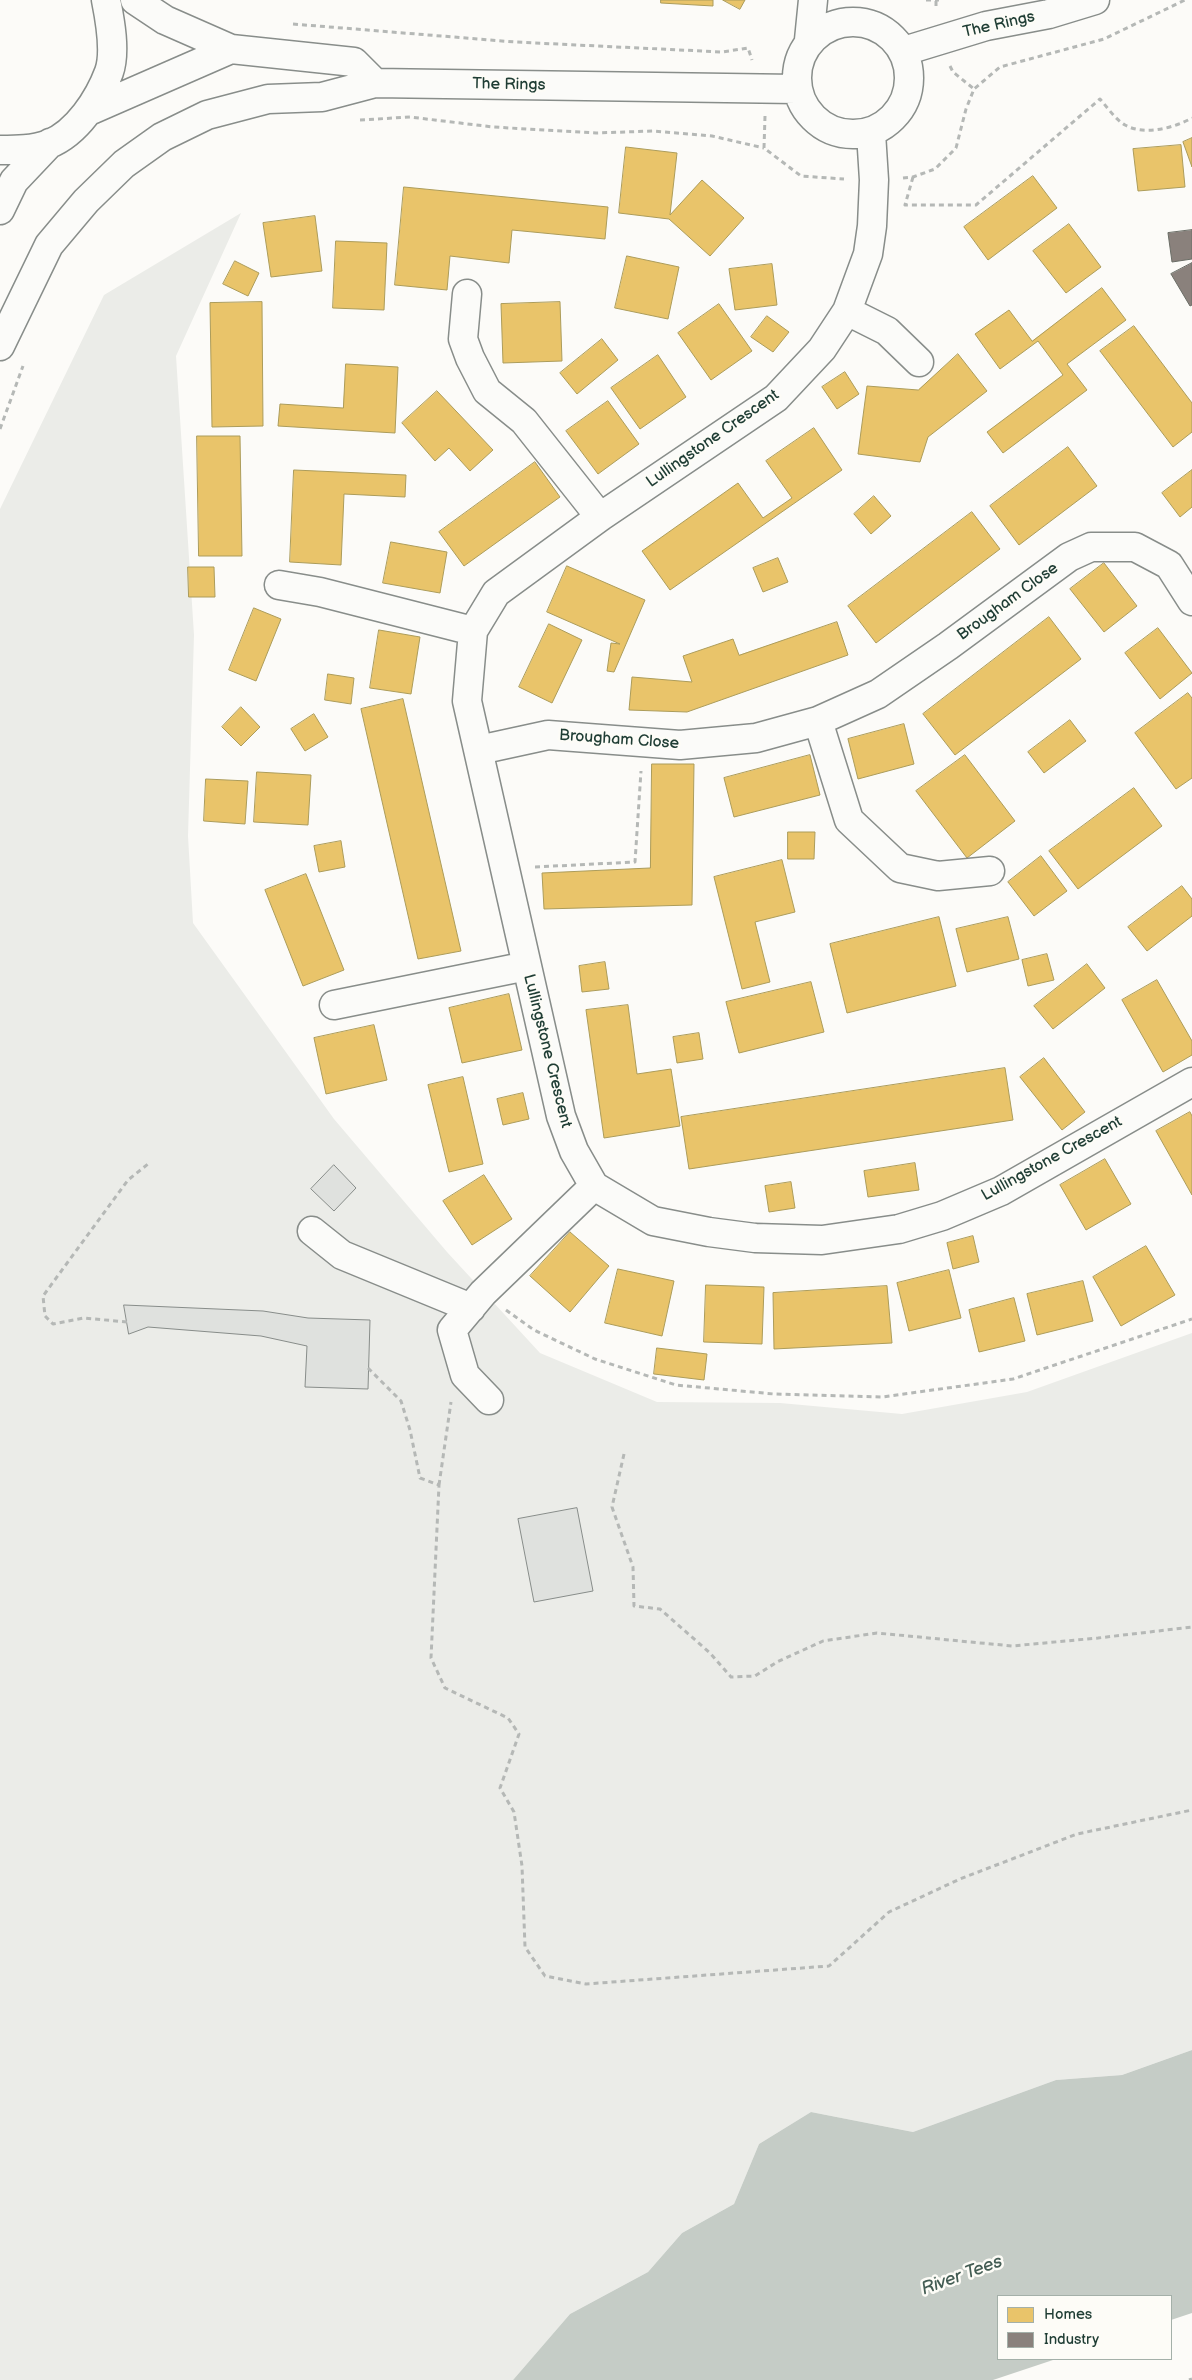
<!DOCTYPE html>
<html>
<head>
<meta charset="utf-8">
<style>
  body { margin:0 }
  #map { position:relative; width:1192px; height:2380px; overflow:hidden; background:#fcfbf8; font-family:"Balsamiq Sans",sans-serif }
  canvas { display:block }
  .legend { position:absolute; left:997px; top:2295px; width:175px; height:65px; box-sizing:border-box; background:#fdfcf7; border:1px solid #a4b0a9; margin:0; padding:6px 9px; list-style:none; font-size:15px; color:#1f3d34 }
  .legend li { display:flex; align-items:center; gap:10px; height:25px }
  .legend b { width:25px; border:1px solid #a4b0a9 }
</style>
</head>
<body>
<div id="map">
<canvas width="1192" height="2380"></canvas>
<ul class="legend">
<li><b style="height:14px;background:#e9c46a"></b>Homes</li>
<li><b style="height:14px;background:#8a817c"></b>Industry</li>
</ul>
</div>
<script>
const c = document.querySelector('canvas').getContext('2d');
c.lineJoin = 'round';
function fill(path, color) { c.fillStyle = color; c.fill(path, 'evenodd'); }
function trace(path, color, width, dash) { c.strokeStyle = color; c.lineWidth = width; c.lineCap = dash ? 'butt' : 'round'; c.setLineDash(dash || []); c.stroke(path); }
function label(font, color, halo, rows, align = 'center') {
  c.font = font + ' "Balsamiq Sans",sans-serif'; c.lineWidth = 5; c.setLineDash([]); c.textBaseline = 'middle'; c.strokeStyle = halo; c.fillStyle = color; for (const [text, x, y, turn = 0] of rows) {
    c.save(); c.translate(x, y); c.rotate((+turn || 0) * Math.PI / 180); c.textAlign = isNaN(turn) ? turn : align; if (halo) c.strokeText(text, 0, 0); c.fillText(text, 0, 0); c.restore();
  }
}
const green = new Path2D(`
  M 241,213 L 176,356 L 194,635 L 188,836 L 193,923 L 334,1119 L 447,1252 L 540,1353 L 657,1402 L 780,1403 L 902,1414 L 1027,1392 L 1192,1333 L 1192,2050 L 1122,2075 L 1056,2080 L 913,2132 L 811,2112 L 759,2144 L 734,2204 L 682,2233 L 648,2272 L 570,2314 L 513,2380 L 0,2380 L 0,509 L 104,295 Z`);
const water = new Path2D(`
  M 1192,2050 L 1192,2313 L 1171,2320 L 1171,2296 L 998,2296 L 998,2359 L 1056,2359 L 993,2380 L 513,2380 L 570,2314 L 648,2272 L 682,2233 L 734,2204 L 759,2144 L 811,2112 L 913,2132 L 1056,2080 L 1122,2075 Z`);
const homes = new Path2D(`
  M 661,0 L 713,0 L 713,6 L 661,3 Z
  M 723,0 L 745,0 L 740,9 Z
  M 1192,138 L 1192,167 L 1183,142 Z
  M 1181,145 L 1185,187 L 1138,191 L 1133,149 Z
  M 626,147 L 677,153 L 670,215 L 702,180 L 744,218 L 710,256 L 669,219 L 619,213 Z
  M 1033,176 L 1057,208 L 988,260 L 964,227 Z
  M 404,187 L 608,207 L 605,239 L 512,230 L 509,263 L 450,256 L 447,290 L 395,285 Z
  M 315,216 L 322,271 L 271,277 L 263,223 Z
  M 1069,224 L 1101,267 L 1066,293 L 1033,251 Z
  M 336,241 L 387,243 L 384,310 L 333,308 Z
  M 627,256 L 679,267 L 668,319 L 615,308 Z
  M 235,261 L 259,273 L 248,296 L 223,284 Z
  M 772,264 L 777,305 L 735,310 L 729,269 Z
  M 1102,288 L 1126,320 L 1067,364 L 1087,390 L 1003,453 L 987,432 L 1063,375 L 1038,341 L 1000,369 L 975,334 L 1009,310 L 1032,341 Z
  M 262,302 L 263,426 L 212,427 L 210,303 Z
  M 560,302 L 562,361 L 503,363 L 501,304 Z
  M 719,304 L 752,351 L 711,380 L 678,333 Z
  M 767,316 L 789,332 L 773,352 L 751,337 Z
  M 1134,326 L 1192,403 L 1192,432 L 1173,447 L 1100,351 Z
  M 602,339 L 618,360 L 577,394 L 560,373 Z
  M 958,354 L 987,391 L 928,437 L 920,462 L 858,454 L 867,386 L 918,390 Z
  M 658,355 L 686,397 L 640,429 L 611,388 Z
  M 346,364 L 398,367 L 395,433 L 278,426 L 280,404 L 343,408 Z
  M 845,372 L 859,394 L 837,409 L 822,387 Z
  M 437,391 L 493,450 L 470,471 L 449,448 L 435,461 L 402,423 Z
  M 608,401 L 639,444 L 598,474 L 566,431 Z
  M 814,428 L 842,470 L 670,590 L 642,551 L 738,483 L 763,518 L 792,498 L 766,461 Z
  M 197,436 L 240,436 L 242,556 L 199,556 Z
  M 1068,447 L 1097,486 L 1019,545 L 990,506 Z
  M 535,462 L 560,497 L 464,566 L 439,532 Z
  M 294,470 L 406,475 L 405,497 L 344,494 L 341,565 L 290,562 Z
  M 1192,470 L 1192,507 L 1180,517 L 1162,493 Z
  M 874,496 L 891,516 L 871,534 L 854,514 Z
  M 972,512 L 1000,549 L 876,643 L 848,606 Z
  M 391,542 L 447,552 L 440,593 L 383,583 Z
  M 778,558 L 788,582 L 763,592 L 753,568 Z
  M 1104,563 L 1137,606 L 1104,632 L 1070,589 Z
  M 567,566 L 645,600 L 614,672 L 607,671 L 611,643 L 620,644 L 547,612 Z
  M 188,567 L 214,567 L 215,597 L 189,597 Z
  M 254,608 L 281,619 L 256,681 L 229,670 Z
  M 1049,617 L 1081,659 L 955,755 L 923,714 Z
  M 837,622 L 848,655 L 687,712 L 629,710 L 632,677 L 692,682 L 683,656 L 733,639 L 739,655 Z
  M 549,624 L 582,640 L 552,703 L 519,687 Z
  M 1158,628 L 1192,673 L 1160,699 L 1125,653 Z
  M 379,630 L 420,637 L 411,694 L 370,688 Z
  M 328,674 L 354,678 L 351,704 L 325,700 Z
  M 1188,693 L 1192,698 L 1192,778 L 1176,789 L 1135,733 Z
  M 403,699 L 461,951 L 418,959 L 361,709 Z
  M 241,707 L 260,727 L 241,746 L 222,727 Z
  M 314,714 L 328,737 L 305,751 L 291,729 Z
  M 1070,720 L 1086,741 L 1044,773 L 1028,752 Z
  M 904,724 L 914,764 L 858,779 L 848,739 Z
  M 810,755 L 820,795 L 734,817 L 724,778 Z
  M 965,755 L 1015,821 L 967,858 L 916,791 Z
  M 652,764 L 694,764 L 692,905 L 544,909 L 542,873 L 650,868 Z
  M 257,772 L 311,775 L 308,825 L 254,822 Z
  M 206,779 L 248,781 L 245,824 L 204,821 Z
  M 1134,788 L 1162,826 L 1078,889 L 1049,851 Z
  M 788,832 L 815,832 L 814,859 L 788,859 Z
  M 341,841 L 345,867 L 319,872 L 314,846 Z
  M 1041,856 L 1067,891 L 1034,916 L 1008,882 Z
  M 782,860 L 795,912 L 755,922 L 770,982 L 742,989 L 714,877 Z
  M 306,874 L 344,970 L 303,986 L 265,890 Z
  M 1182,886 L 1192,899 L 1192,916 L 1147,951 L 1128,927 Z
  M 939,917 L 956,986 L 847,1013 L 830,944 Z
  M 1008,917 L 1019,959 L 967,972 L 956,929 Z
  M 1047,954 L 1054,980 L 1028,986 L 1022,960 Z
  M 605,962 L 609,989 L 582,992 L 579,966 Z
  M 1087,964 L 1105,988 L 1053,1029 L 1034,1006 Z
  M 1157,980 L 1192,1041 L 1192,1055 L 1163,1072 L 1122,1000 Z
  M 811,982 L 824,1032 L 739,1053 L 726,1002 Z
  M 509,994 L 522,1050 L 462,1063 L 449,1008 Z
  M 628,1005 L 637,1074 L 671,1069 L 680,1126 L 604,1138 L 586,1010 Z
  M 374,1025 L 387,1080 L 326,1094 L 314,1038 Z
  M 699,1033 L 703,1059 L 677,1063 L 673,1037 Z
  M 1044,1058 L 1085,1112 L 1062,1130 L 1020,1077 Z
  M 1005,1068 L 1013,1120 L 689,1169 L 681,1117 Z
  M 463,1077 L 483,1164 L 449,1172 L 428,1085 Z
  M 523,1093 L 529,1119 L 503,1125 L 497,1099 Z
  M 1190,1112 L 1192,1116 L 1192,1195 L 1156,1131 Z
  M 1105,1159 L 1131,1204 L 1086,1230 L 1060,1185 Z
  M 915,1163 L 919,1190 L 868,1197 L 864,1171 Z
  M 484,1175 L 512,1219 L 472,1245 L 443,1201 Z
  M 791,1182 L 795,1208 L 769,1212 L 765,1186 Z
  M 570,1232 L 609,1266 L 570,1312 L 530,1276 Z
  M 973,1236 L 979,1262 L 953,1269 L 947,1243 Z
  M 1146,1246 L 1175,1295 L 1121,1326 L 1093,1277 Z
  M 618,1269 L 674,1281 L 662,1336 L 605,1323 Z
  M 949,1270 L 961,1318 L 909,1331 L 897,1283 Z
  M 1083,1281 L 1093,1321 L 1037,1335 L 1027,1294 Z
  M 706,1285 L 764,1287 L 762,1344 L 704,1342 Z
  M 887,1286 L 892,1343 L 774,1349 L 773,1293 Z
  M 1014,1298 L 1025,1341 L 979,1352 L 969,1310 Z
  M 657,1348 L 707,1354 L 704,1380 L 654,1374 Z`);
const industry = new Path2D(`
  M 1192,230 L 1192,259 L 1172,262 L 1168,233 Z
  M 1192,263 L 1192,305 L 1190,306 L 1171,274 Z`);
const building = new Path2D(`
  M 334,1165 L 356,1188 L 334,1211 L 311,1189 Z
  M 124,1305 L 263,1311 L 308,1318 L 370,1320 L 368,1389 L 305,1387 L 307,1346 L 261,1336 L 148,1327 L 129,1334 Z
  M 577,1508 L 593,1591 L 534,1602 L 518,1519 Z`);
const path = new Path2D(`
  M 926,0 L 939,0
  M 936,1 L 936,10
  M 293,24 L 515,42 L 722,52 L 748,48 L 752,60
  M 950,66 L 953,72 L 974,89
  M 765,116 L 764,148 L 801,176 L 844,179
  M 360,120 L 410,117 L 493,127 L 596,133 L 653,131 L 712,136 L 764,148
  M 913,177 L 905,205 L 976,205 L 1100,99 C 1107,107 1116,120 1125,125 C 1144,136 1174,128 1192,118
  M 903,178 L 913,177 L 935,169 L 956,148 L 966,109 L 974,89 L 1000,67 L 1104,39 L 1185,0
  M 0,429 L 23,366
  M 535,867 L 635,862 L 641,771
  M 506,1310 L 534,1330 L 595,1359 L 676,1385 L 774,1394 L 882,1397 L 1013,1379 L 1192,1319
  M 127,1322 L 84,1318 L 53,1324 L 45,1316 L 43,1296 L 128,1180 L 148,1164
  M 368,1368 L 401,1401 L 410,1430 L 420,1478 L 439,1485 L 431,1658 L 445,1688 L 508,1718 L 519,1734 L 500,1788 L 514,1812 L 522,1866 L 525,1947 L 545,1976 L 586,1984 L 829,1966 L 889,1912 L 960,1879 L 1077,1834 L 1192,1810
  M 624,1454 L 612,1507 L 633,1567 L 634,1606 L 660,1609 L 710,1653 L 731,1677 L 755,1676 L 777,1662 L 823,1641 L 877,1633 L 1012,1646 L 1098,1638 L 1192,1627
  M 439,1485 L 451,1402
  M 1189,2380 L 1192,2379`);
const minor = new Path2D(`
  M 135,0 L 165,20 L 231,49 L 354,62 L 375,83
  M797 78a56 56 0 1 1 112 0a56 56 0 1 1-112 0Z
  M 809,40 L 813,0
  M 904,51 L 986,26 L 1049,14 L 1095,0
  M 89,111 L 231,49
  M 871,133 L 874,180 L 872,226 L 868,254 L 847,311 L 822,349 L 776,398 L 600,517 L 496,593 L 473,631 L 467,701 L 561,1116 L 574,1151 L 594,1186 L 653,1221 L 709,1232 L 755,1238 L 822,1240 L 899,1229 L 942,1216 L 1001,1191 L 1192,1082
  M 0,150 C 16,150 33,150 49,144 C 77,133 99,99 109,72 C 116,52 110,20 106,0
  M 0,210 L 14,181 L 50,143
  M 467,294 L 463,339 L 470,358 L 487,391 L 524,421 L 600,517
  M 847,311 L 887,331 L 919,362
  M 0,346 L 49,245 L 86,201 L 124,164 L 162,137 L 207,115 L 268,99 L 322,97 L 375,83 L 796,89
  M 279,585 L 320,592 L 473,631
  M 818,721 L 849,820 L 900,868 L 938,876 L 990,871
  M 479,750 L 548,735 L 680,745 L 756,738 L 818,721 L 878,694 L 948,646 L 1069,557 L 1091,547 L 1135,547 L 1169,565 L 1192,601
  M 334,1005 L 527,966
  M 312,1231 L 342,1255 L 471,1308
  M 489,1400 L 465,1375 L 452,1330 L 483,1293 L 594,1186`);
const streetNames = [
  ["The Rings",999,25,-13],
  ["The Rings",509,85,1],
  ["Lullingstone Crescent",713,439,-35],
  ["Brougham Close",1008,602,-36],
  ["Brougham Close",619,740,4],
  ["Lullingstone Crescent",547,1051,76],
  ["Lullingstone Crescent",1052,1159,-29]
];
const waterNames = [
  ["River Tees",962,2276,-20]
];
fill(green, '#ebece8');
fill(water, '#c5ccc6');
fill(homes, '#e9c46a');
trace(homes, '#ac9c5a', 1);
fill(industry, '#8a817c');
trace(industry, '#6a6d66', 1);
fill(building, '#dfe1de');
trace(building, '#888d8a', 1);
trace(minor, '#888d8a', 31);
trace(path, '#b5b8b6', 3, [5, 4]);
trace(minor, '#fbfbf9', 28);
label('16px', '#1f3d34', '#fdfcf7', streetNames);
label('italic 18px', '#435c53', '#fdfcf7', waterNames);
</script>
</body>
</html>
